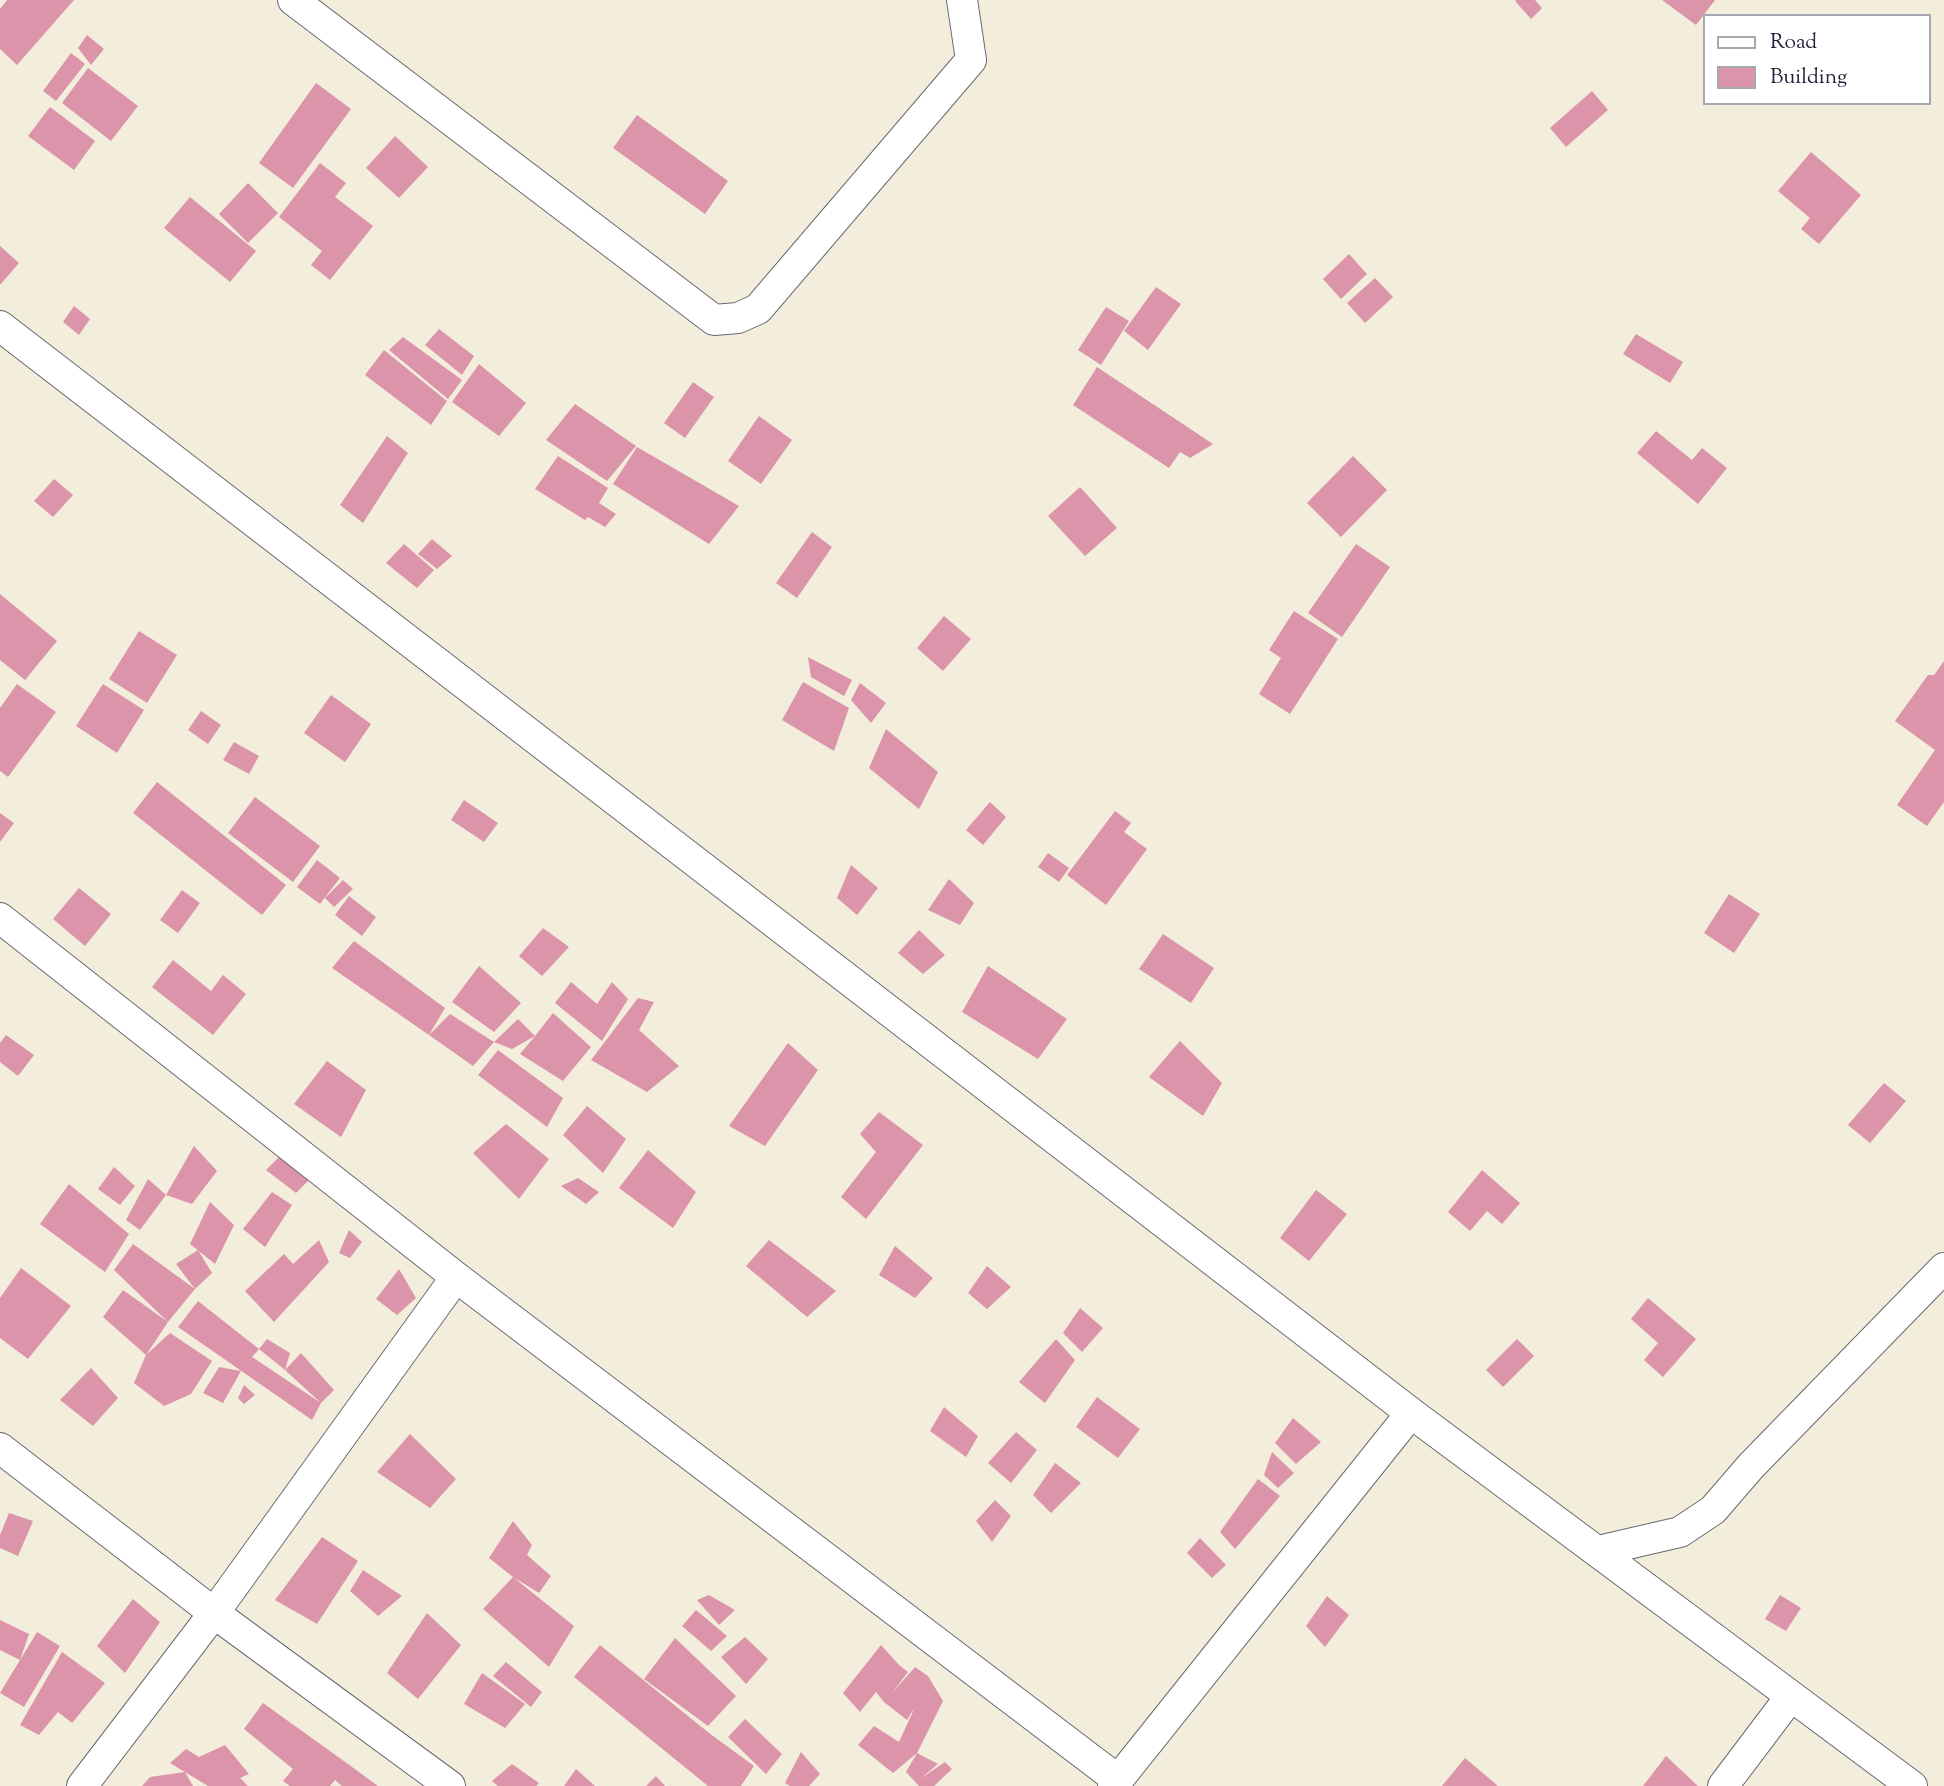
<!DOCTYPE html>
<html>
<head>
<meta charset="utf-8">
<style>
  body { margin:0 }
  #map { position:relative; width:1944px; height:1786px; overflow:hidden; background:#f2eedb; font-family:"Sorts Mill Goudy",serif }
  canvas { display:block }
  .legend { position:absolute; left:1703px; top:14px; width:228px; height:91px; box-sizing:border-box; background:#fff; border:2px solid #a7a7b1; margin:0; padding:9px 12px; list-style:none; font-size:21px; color:#22223b }
  .legend li { display:flex; align-items:center; gap:14px; height:35px }
  .legend b { width:35px; border:2px solid #a7a7b1 }
</style>
</head>
<body>
<div id="map">
<canvas width="1944" height="1786"></canvas>
<ul class="legend">
<li><b style="height:9px;background:#fff"></b>Road</li>
<li><b style="height:19px;background:#db94aa"></b>Building</li>
</ul>
</div>
<script>
const c = document.querySelector('canvas').getContext('2d');
c.lineJoin = 'round';
function fill(path, color) { c.fillStyle = color; c.fill(path, 'evenodd'); }
function trace(path, color, width, dash) { c.strokeStyle = color; c.lineWidth = width; c.lineCap = dash ? 'butt' : 'round'; c.setLineDash(dash || []); c.stroke(path); }
const building = new Path2D(`
  M 7,0 L 74,0 L 17,65 L 0,49 L 0,9 Z
  M 1517,0 L 1535,0 L 1542,8 L 1531,19 L 1515,1 Z
  M 1662,0 L 1715,0 L 1696,25 Z
  M 87,35 L 104,49 L 91,65 L 78,48 Z
  M 71,53 L 85,64 L 56,101 L 43,91 Z
  M 88,68 L 138,106 L 111,141 L 62,103 Z
  M 316,83 L 351,109 L 293,188 L 259,163 Z
  M 1592,91 L 1608,110 L 1566,147 L 1550,128 Z
  M 50,107 L 95,141 L 74,170 L 28,136 Z
  M 637,115 L 728,181 L 705,214 L 613,148 Z
  M 395,136 L 428,167 L 399,198 L 366,168 Z
  M 1811,152 L 1861,195 L 1819,244 L 1801,229 L 1810,218 L 1778,191 Z
  M 320,163 L 346,183 L 335,197 L 373,226 L 330,280 L 311,265 L 322,251 L 279,217 Z
  M 248,183 L 278,213 L 248,243 L 219,214 Z
  M 190,197 L 256,251 L 230,282 L 164,228 Z
  M 0,246 L 19,263 L 0,285 Z
  M 1349,254 L 1367,274 L 1341,299 L 1323,279 Z
  M 1375,278 L 1393,297 L 1365,323 L 1347,303 Z
  M 1156,287 L 1181,304 L 1148,350 L 1124,331 Z
  M 74,306 L 90,319 L 79,335 L 63,322 Z
  M 1106,307 L 1129,321 L 1101,365 L 1078,350 Z
  M 439,329 L 474,356 L 462,375 L 425,345 Z
  M 1636,334 L 1683,362 L 1670,383 L 1623,354 Z
  M 403,337 L 462,380 L 448,399 L 389,350 Z
  M 384,350 L 447,401 L 431,425 L 365,375 Z
  M 479,364 L 526,403 L 499,436 L 452,402 Z
  M 1097,367 L 1213,444 L 1190,458 L 1180,452 L 1169,468 L 1073,405 Z
  M 693,382 L 714,397 L 685,438 L 664,423 Z
  M 575,404 L 636,446 L 607,481 L 546,440 Z
  M 759,416 L 792,440 L 761,484 L 728,461 Z
  M 1656,431 L 1692,460 L 1702,448 L 1727,468 L 1698,504 L 1637,453 Z
  M 387,436 L 408,453 L 363,523 L 340,505 Z
  M 637,447 L 739,506 L 709,544 L 613,484 Z
  M 558,456 L 608,488 L 599,503 L 616,514 L 605,527 L 588,517 L 585,520 L 535,489 Z
  M 1353,456 L 1387,490 L 1341,537 L 1307,503 Z
  M 54,479 L 73,495 L 53,517 L 34,501 Z
  M 1080,487 L 1117,528 L 1085,556 L 1048,516 Z
  M 812,532 L 832,547 L 797,598 L 776,583 Z
  M 432,539 L 452,556 L 437,569 L 418,554 Z
  M 404,544 L 434,570 L 417,588 L 386,563 Z
  M 1356,544 L 1390,567 L 1342,637 L 1308,613 Z
  M 0,594 L 57,641 L 25,680 L 0,660 Z
  M 1294,611 L 1338,639 L 1290,714 L 1259,694 L 1281,658 L 1269,650 Z
  M 944,616 L 971,639 L 943,671 L 917,648 Z
  M 139,631 L 177,655 L 147,703 L 109,679 Z
  M 808,657 L 852,680 L 844,696 L 811,677 Z
  M 1944,661 L 1944,802 L 1927,826 L 1897,805 L 1935,750 L 1895,721 L 1928,675 L 1934,675 Z
  M 803,682 L 849,708 L 834,751 L 782,720 Z
  M 860,683 L 886,703 L 871,723 L 851,700 Z
  M 17,684 L 56,712 L 8,777 L 0,771 L 0,708 Z
  M 103,684 L 144,710 L 117,753 L 76,726 Z
  M 331,695 L 371,724 L 345,762 L 304,733 Z
  M 201,711 L 221,725 L 208,744 L 188,730 Z
  M 886,729 L 938,772 L 919,809 L 869,768 Z
  M 234,742 L 259,756 L 249,774 L 223,760 Z
  M 157,782 L 286,885 L 262,915 L 133,813 Z
  M 255,797 L 320,846 L 293,882 L 228,833 Z
  M 464,800 L 498,823 L 484,842 L 451,820 Z
  M 990,802 L 1006,817 L 983,845 L 966,830 Z
  M 1115,811 L 1131,823 L 1124,832 L 1147,849 L 1106,905 L 1067,875 Z
  M 0,813 L 14,823 L 0,842 Z
  M 1048,853 L 1069,868 L 1059,882 L 1038,867 Z
  M 317,860 L 340,878 L 320,904 L 297,887 Z
  M 851,865 L 878,888 L 857,915 L 837,898 Z
  M 949,879 L 974,903 L 960,925 L 928,910 Z
  M 343,880 L 353,889 L 334,907 L 325,898 Z
  M 79,888 L 111,914 L 85,946 L 53,919 Z
  M 182,890 L 200,903 L 178,933 L 160,920 Z
  M 1729,894 L 1760,914 L 1734,953 L 1704,933 Z
  M 349,896 L 376,917 L 362,936 L 335,915 Z
  M 543,928 L 569,947 L 542,976 L 519,956 Z
  M 919,930 L 945,955 L 923,974 L 898,953 Z
  M 1163,934 L 1214,968 L 1191,1003 L 1139,969 Z
  M 354,941 L 445,1008 L 429,1035 L 332,968 Z
  M 173,960 L 211,991 L 223,975 L 246,994 L 213,1035 L 152,987 Z
  M 479,966 L 521,1003 L 494,1032 L 452,1002 Z
  M 988,966 L 1067,1019 L 1038,1059 L 962,1012 Z
  M 571,982 L 597,1004 L 612,982 L 628,999 L 602,1041 L 555,1003 Z
  M 638,998 L 654,1002 L 639,1030 L 679,1066 L 647,1092 L 591,1060 Z
  M 553,1013 L 591,1047 L 563,1081 L 520,1054 L 535,1036 L 512,1049 L 494,1042 L 518,1019 L 535,1036 Z
  M 450,1014 L 494,1042 L 473,1066 L 429,1035 Z
  M 6,1035 L 34,1055 L 18,1076 L 0,1062 L 0,1043 Z
  M 1180,1041 L 1222,1083 L 1203,1116 L 1149,1077 Z
  M 788,1043 L 818,1070 L 765,1146 L 729,1126 Z
  M 498,1050 L 563,1098 L 547,1127 L 478,1075 Z
  M 327,1061 L 366,1090 L 341,1137 L 294,1104 Z
  M 1884,1083 L 1906,1101 L 1870,1143 L 1848,1125 Z
  M 587,1106 L 626,1139 L 603,1173 L 563,1135 Z
  M 879,1112 L 923,1145 L 866,1219 L 841,1197 L 876,1152 L 860,1134 Z
  M 506,1124 L 549,1159 L 519,1199 L 473,1153 Z
  M 194,1146 L 217,1171 L 192,1204 L 166,1195 Z
  M 648,1150 L 696,1192 L 673,1228 L 619,1188 Z
  M 282,1154 L 313,1176 L 296,1193 L 266,1170 Z
  M 114,1167 L 135,1186 L 120,1205 L 98,1189 Z
  M 1482,1170 L 1520,1203 L 1502,1224 L 1487,1211 L 1470,1231 L 1448,1212 Z
  M 578,1178 L 599,1192 L 586,1204 L 561,1186 Z
  M 148,1179 L 166,1195 L 140,1230 L 126,1220 Z
  M 69,1184 L 129,1234 L 105,1272 L 40,1224 Z
  M 1316,1190 L 1347,1214 L 1309,1261 L 1280,1238 Z
  M 272,1192 L 292,1205 L 265,1247 L 243,1229 Z
  M 210,1202 L 234,1225 L 215,1264 L 190,1244 Z
  M 349,1230 L 362,1242 L 350,1258 L 339,1253 Z
  M 319,1240 L 329,1262 L 274,1322 L 245,1291 L 284,1254 L 293,1264 Z
  M 769,1240 L 836,1291 L 807,1317 L 746,1266 Z
  M 133,1244 L 195,1289 L 176,1264 L 198,1250 L 212,1273 L 195,1289 L 168,1322 L 146,1355 L 170,1333 L 212,1361 L 191,1394 L 164,1406 L 134,1383 L 146,1355 L 103,1317 L 123,1290 L 168,1322 L 114,1270 Z
  M 895,1246 L 933,1278 L 915,1298 L 879,1275 Z
  M 987,1266 L 1011,1287 L 987,1309 L 968,1293 Z
  M 21,1268 L 71,1306 L 28,1359 L 0,1338 L 0,1298 Z
  M 399,1269 L 416,1298 L 397,1315 L 376,1299 Z
  M 1648,1298 L 1696,1339 L 1663,1377 L 1644,1360 L 1658,1343 L 1631,1319 Z
  M 198,1301 L 259,1349 L 252,1357 L 321,1403 L 312,1420 L 178,1327 Z
  M 1080,1308 L 1103,1328 L 1082,1352 L 1063,1333 Z
  M 267,1339 L 290,1353 L 285,1370 L 259,1349 Z
  M 1056,1339 L 1075,1360 L 1045,1403 L 1019,1382 Z
  M 1517,1339 L 1534,1356 L 1503,1387 L 1486,1370 Z
  M 301,1353 L 334,1390 L 321,1403 L 285,1370 Z
  M 219,1367 L 241,1371 L 223,1403 L 203,1393 Z
  M 91,1368 L 118,1398 L 93,1426 L 60,1400 Z
  M 244,1385 L 255,1395 L 244,1404 L 238,1398 Z
  M 1097,1397 L 1140,1429 L 1118,1458 L 1076,1427 Z
  M 944,1407 L 978,1436 L 966,1457 L 930,1431 Z
  M 1293,1418 L 1321,1442 L 1296,1464 L 1275,1443 Z
  M 1016,1432 L 1037,1450 L 1011,1483 L 988,1463 Z
  M 410,1434 L 456,1479 L 430,1508 L 377,1472 Z
  M 1272,1452 L 1294,1473 L 1278,1488 L 1264,1475 Z
  M 1055,1463 L 1081,1483 L 1051,1513 L 1033,1495 Z
  M 1258,1479 L 1280,1496 L 1235,1549 L 1220,1532 Z
  M 995,1500 L 1011,1516 L 992,1542 L 976,1521 Z
  M 9,1513 L 33,1521 L 18,1556 L 0,1548 L 0,1535 Z
  M 513,1521 L 532,1545 L 527,1555 L 551,1576 L 539,1593 L 513,1577 L 489,1558 Z
  M 322,1537 L 358,1561 L 317,1624 L 275,1600 Z
  M 1200,1538 L 1226,1565 L 1212,1578 L 1187,1553 Z
  M 363,1570 L 402,1596 L 378,1616 L 350,1591 Z
  M 513,1577 L 574,1626 L 549,1667 L 483,1609 Z
  M 709,1595 L 735,1610 L 719,1625 L 697,1600 Z
  M 1780,1595 L 1801,1608 L 1786,1631 L 1765,1619 Z
  M 1327,1596 L 1349,1615 L 1325,1647 L 1306,1626 Z
  M 133,1599 L 160,1622 L 125,1673 L 97,1646 Z
  M 696,1610 L 727,1636 L 711,1651 L 682,1626 Z
  M 427,1613 L 461,1645 L 418,1699 L 387,1673 Z
  M 0,1620 L 29,1634 L 20,1660 L 0,1650 Z
  M 37,1632 L 60,1646 L 24,1707 L 0,1693 Z
  M 745,1637 L 768,1659 L 746,1684 L 721,1657 Z
  M 675,1638 L 736,1696 L 708,1726 L 644,1679 Z
  M 600,1645 L 709,1733 L 754,1766 L 741,1786 L 708,1786 L 574,1677 Z
  M 881,1645 L 899,1665 L 908,1672 L 892,1693 L 915,1667 L 928,1676 L 943,1701 L 917,1753 L 893,1773 L 858,1745 L 874,1726 L 899,1742 L 915,1707 L 907,1720 L 884,1702 L 876,1692 L 860,1712 L 843,1693 Z
  M 62,1652 L 105,1683 L 72,1723 L 58,1712 L 39,1735 L 20,1725 Z
  M 506,1662 L 542,1692 L 531,1707 L 493,1676 Z
  M 482,1673 L 525,1704 L 505,1728 L 464,1704 Z
  M 263,1703 L 348,1764 L 378,1786 L 342,1786 L 335,1780 L 330,1786 L 290,1786 L 283,1781 L 293,1769 L 244,1729 Z
  M 745,1719 L 782,1754 L 766,1774 L 728,1737 Z
  M 225,1745 L 249,1774 L 240,1778 L 248,1786 L 208,1786 L 170,1763 L 186,1749 L 199,1757 Z
  M 801,1752 L 820,1774 L 809,1786 L 790,1786 L 785,1783 Z
  M 917,1753 L 938,1764 L 920,1779 L 945,1762 L 952,1769 L 934,1786 L 919,1786 L 906,1772 Z
  M 1666,1756 L 1698,1786 L 1643,1786 Z
  M 1465,1758 L 1498,1786 L 1442,1786 Z
  M 512,1764 L 539,1783 L 536,1786 L 498,1786 L 492,1781 Z
  M 576,1769 L 595,1786 L 564,1786 Z
  M 185,1772 L 193,1786 L 142,1786 L 150,1777 Z
  M 656,1776 L 665,1786 L 646,1786 Z`);
const street = new Path2D(`
  M 293,0 L 714,320 L 738,318 L 758,309 L 971,60 L 962,0
  M 0,326 L 1411,1413 L 1912,1786
  M 0,918 L 456,1277 L 1118,1780
  M 0,1448 L 214,1613 L 450,1786
  M 1598,1551 L 1680,1532 L 1713,1510 L 1751,1466 L 1944,1268
  M 82,1786 L 214,1613 L 456,1277
  M 1113,1786 L 1411,1413
  M 1723,1786 L 1791,1696`);
fill(building, '#db94aa');
trace(street, '#6b6973', 32);
trace(street, '#fff', 30);
</script>
</body>
</html>
